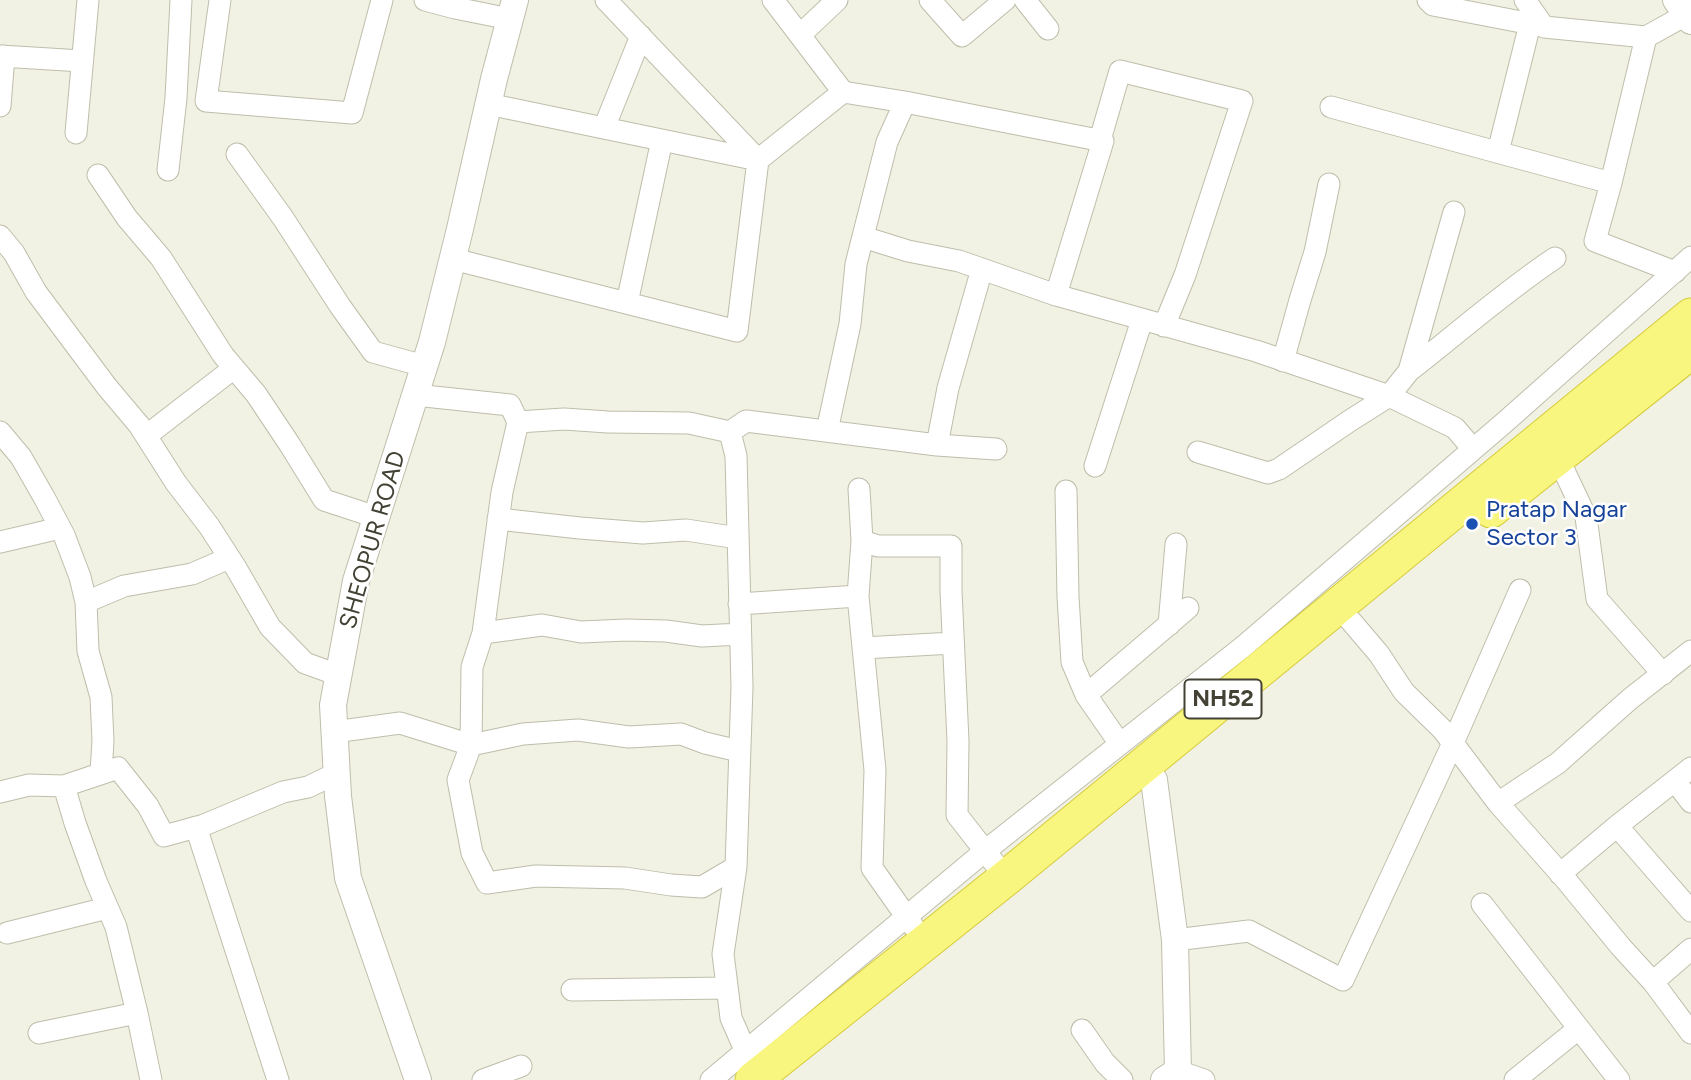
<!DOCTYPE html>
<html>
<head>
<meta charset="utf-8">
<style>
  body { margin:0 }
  canvas { display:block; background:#f1f1e4 }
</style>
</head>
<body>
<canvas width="1691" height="1080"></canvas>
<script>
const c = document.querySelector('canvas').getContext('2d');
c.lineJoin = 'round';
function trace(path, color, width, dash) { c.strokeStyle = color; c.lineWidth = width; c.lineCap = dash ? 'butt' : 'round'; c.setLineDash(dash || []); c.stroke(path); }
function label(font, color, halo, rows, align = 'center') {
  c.font = font + ' Figtree,sans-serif'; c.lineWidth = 5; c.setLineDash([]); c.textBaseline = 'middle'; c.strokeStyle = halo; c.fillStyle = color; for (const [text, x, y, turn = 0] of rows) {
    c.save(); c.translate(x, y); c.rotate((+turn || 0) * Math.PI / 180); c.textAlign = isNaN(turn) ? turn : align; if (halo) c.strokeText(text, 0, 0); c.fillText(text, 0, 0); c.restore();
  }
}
const minor = new Path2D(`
  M 220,0 L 206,101 L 352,113 L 382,0
  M 425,0 L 455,8 L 510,19
  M 606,0 L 758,160 L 843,92
  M 773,0 L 843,92 L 905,102 L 1103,141 L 1056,295 L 1256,351 L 1389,396 L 1455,428 L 1473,449
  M 930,0 L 962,36 L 1005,0
  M 1025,0 L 1048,29
  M 1428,0 L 1433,5 L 1542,26
  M 1525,0 L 1544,27 L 1646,37 L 1691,12
  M 800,35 L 837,0
  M 0,56 L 82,61
  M 0,106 L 4,56
  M 1331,107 L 1611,183 L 1595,241 L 1675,272
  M 604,128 L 641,36
  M 76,133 L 88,0
  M 1100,140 L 1120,71 L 1242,101 L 1185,275 L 1164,326
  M 1498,152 L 1530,24
  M 237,154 L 283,218 L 340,306 L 373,352 L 424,366
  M 168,170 L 176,98 L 181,0
  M 98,175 L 127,218 L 161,258 L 223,355 L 256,394 L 290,445 L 324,500 L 376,517
  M 1611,183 L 1646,37
  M 0,236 L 14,253 L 36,292 L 107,387 L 139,425 L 176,483 L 209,526 L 236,568 L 270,627 L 305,663 L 338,675
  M 863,237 L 908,251 L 959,261 L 1056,295
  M 453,259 L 737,331 L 758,160 L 488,104
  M 627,303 L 662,140
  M 1283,361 L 1300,300 L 1315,252 L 1329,184
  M 1409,371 C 1458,333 1504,292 1555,258
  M 415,395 L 510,405 L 518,422
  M 827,431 L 850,324 L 856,264 L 887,142 L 905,102
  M 0,432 L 21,457 L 45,499 L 64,535 L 80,577 L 86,602 L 88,651 L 101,697 L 103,741 L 101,773
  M 730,432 L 746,421 L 937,445 L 996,449
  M 146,436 L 234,368
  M 937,445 L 948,388 L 982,269
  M 1198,452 L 1268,473 L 1279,469 L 1351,420 L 1389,396 L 1409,371 L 1454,212
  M 1558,458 L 1586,517 L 1597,599 L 1663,674
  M 1095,466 L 1142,320
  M 859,489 L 862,541 L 878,546 L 951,546 L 951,591 L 958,741 L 957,815 L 1006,878
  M 1066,491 L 1068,597 L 1072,662 L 1086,695 L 1120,744
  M 498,519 L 580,528 L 643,533 L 686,530 L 738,538
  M 862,541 L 858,596 L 875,770 L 872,868 L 913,926
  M 0,542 L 60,528
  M 86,602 L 124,586 L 192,574 L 229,558
  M 739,604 L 858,596
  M 1350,620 L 1379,654 L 1404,692 L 1443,730 L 1498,803 L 1566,880 L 1621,947 L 1653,982 L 1691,1033
  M 1169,625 L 1176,544
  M 483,633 L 542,625 L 581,632 L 626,630 L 666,631 L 702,636 L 740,634
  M 863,648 L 953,643
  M 1086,695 L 1188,608
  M 334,732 L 400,723 L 471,745 L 523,734 L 578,730 L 629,737 L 681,734 L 705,743 L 739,751
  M 1691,768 L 1617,826 L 1691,911
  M 1675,781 L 1691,802
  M 0,792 L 29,785 L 64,786
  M 1498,803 L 1558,763 L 1630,699 L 1691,651
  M 196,827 L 278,1080
  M 736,867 L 702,887 L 671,885 L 625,878 L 536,876 L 487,883 L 472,853 L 458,780 L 471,745 L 472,667 L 483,633 L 502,492 L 518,422 L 564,419 L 608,422 L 689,423 L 730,432 L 736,456 L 742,687 L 736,867 L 723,954 L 731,1018 L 757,1077
  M 1560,874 L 1617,826
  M 1482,904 L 1619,1080
  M 7,933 L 107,908
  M 1175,940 L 1249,931 L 1343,980 L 1453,743 L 1520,590
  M 1653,982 L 1691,949
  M 572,990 L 727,988
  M 1082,1030 L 1105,1063 L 1122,1080
  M 39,1033 L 137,1013
  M 1178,1071 L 1204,1080
  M 151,1080 L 137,1013 L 116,927 L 96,881 L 75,823 L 64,786 L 118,768 L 148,806 L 164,836 L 204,825 L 283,792 L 308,787 L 337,773
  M 483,1080 L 521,1066
  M 711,1080 L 985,851 L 1244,646 L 1505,422 L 1691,257
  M 1515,1080 L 1578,1029`);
const tertiary = new Path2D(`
  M 1676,0 L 1691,21
  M 1154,780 L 1175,940 L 1178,1071 L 1164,1080
  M 418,1080 L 348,878 L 338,796 L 333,705 L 356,581 L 432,342 L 460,229 L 494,79 L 515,0`);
const trunk = new Path2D(`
  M 1491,510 L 1691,351
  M 753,1080 L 1006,878 L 1691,316`);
const markers = [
  [1472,524,7,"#1a4fb4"]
];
const shields = [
  [1223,699,77]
];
const shieldNames = [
  ["NH52",1223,699]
];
const transitNames = [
  ["Pratap Nagar",1486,510],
  ["Sector 3",1486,538]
];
const streetNames = [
  ["SHEOPUR ROAD",373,540,-74]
];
trace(minor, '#bfbeaa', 23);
trace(tertiary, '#bfbeaa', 28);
trace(trunk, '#d6cb3a', 37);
trace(minor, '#fff', 21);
trace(tertiary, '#fff', 26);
trace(trunk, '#f8f67f', 35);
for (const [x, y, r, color] of markers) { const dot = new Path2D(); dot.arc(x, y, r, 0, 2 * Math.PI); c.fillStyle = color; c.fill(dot); trace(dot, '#fff', 2.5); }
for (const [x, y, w] of shields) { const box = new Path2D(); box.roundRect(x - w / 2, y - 19.5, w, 39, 5); c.fillStyle = '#fff'; c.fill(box); trace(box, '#434234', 2); }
label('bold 23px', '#434234', null, shieldNames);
label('24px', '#164399', '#fff', transitNames, 'left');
label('24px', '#434234', '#fff', streetNames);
</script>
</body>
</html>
